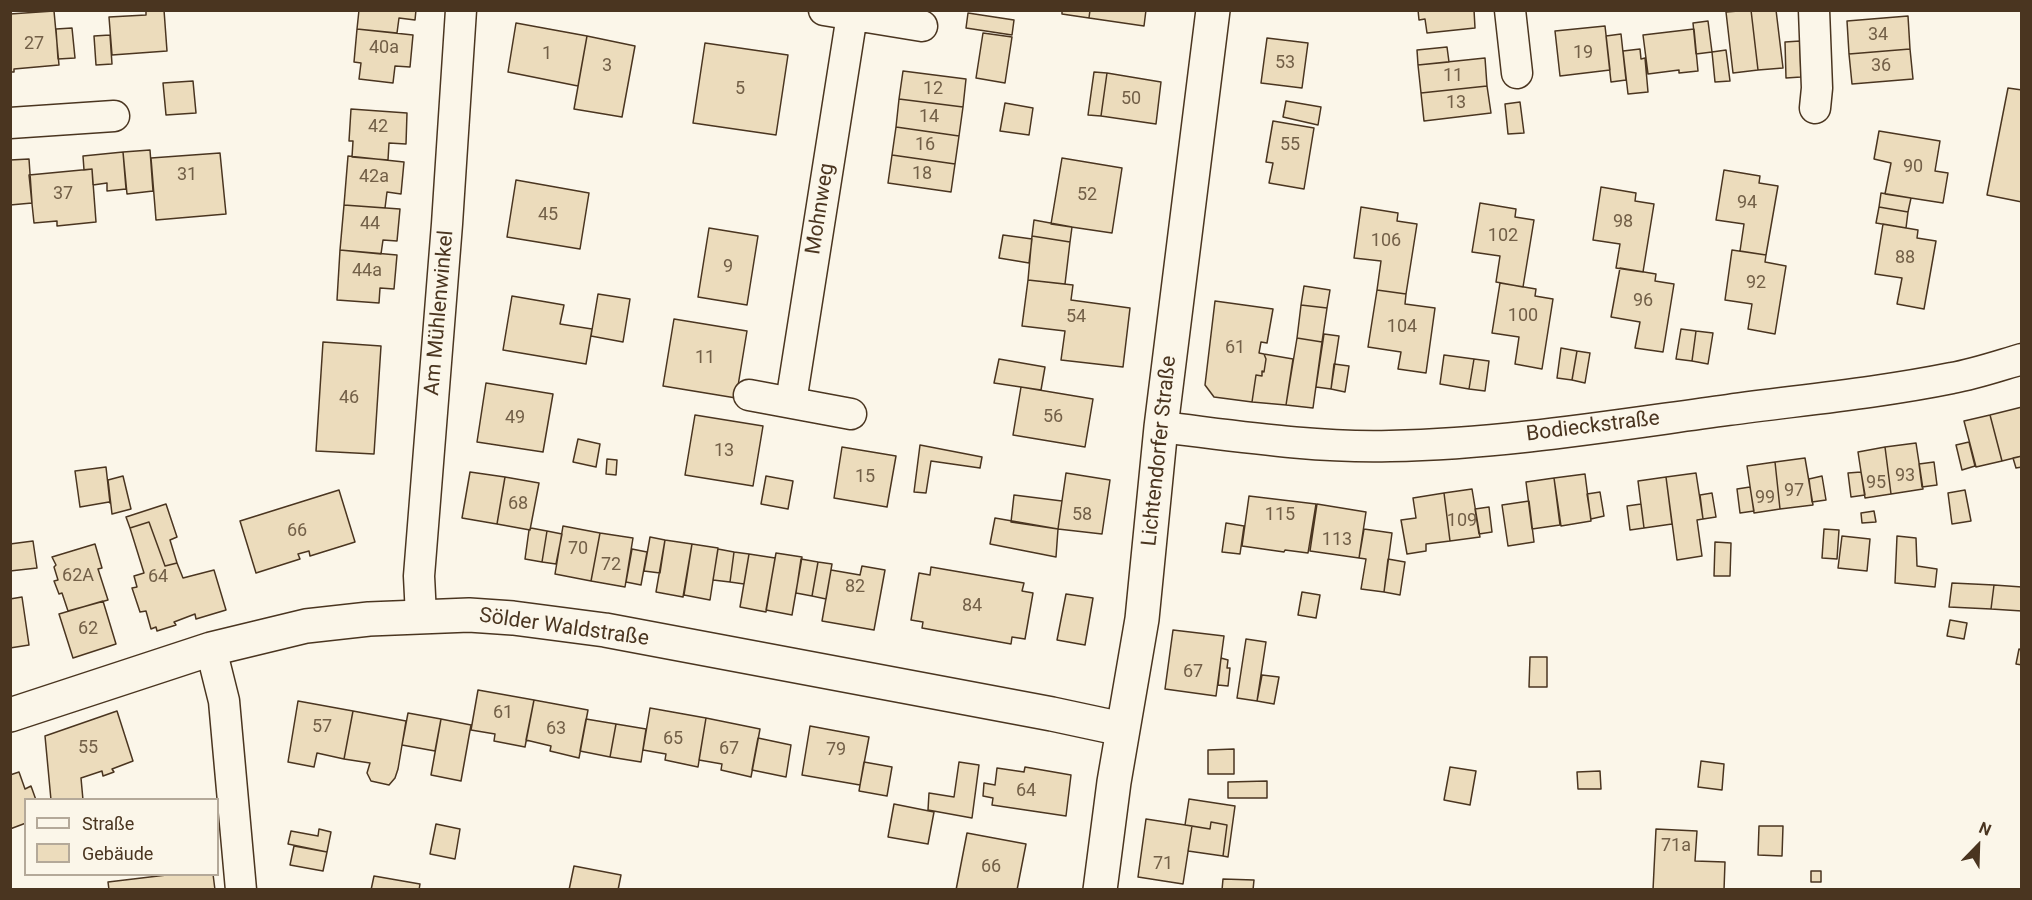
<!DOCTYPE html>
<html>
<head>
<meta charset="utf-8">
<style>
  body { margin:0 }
  #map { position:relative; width:2032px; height:900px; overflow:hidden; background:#fbf6e9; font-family:Roboto,sans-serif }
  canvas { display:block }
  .frame { position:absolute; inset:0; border:12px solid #4a3520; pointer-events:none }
  .legend { position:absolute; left:24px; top:798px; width:195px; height:78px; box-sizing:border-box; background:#fbf6e9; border:2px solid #b4a999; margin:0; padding:8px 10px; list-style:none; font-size:18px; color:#4a3520 }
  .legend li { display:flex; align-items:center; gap:12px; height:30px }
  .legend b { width:30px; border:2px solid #b4a999 }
  .north { position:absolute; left:1948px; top:816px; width:60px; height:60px; -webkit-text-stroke:4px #fbf6e9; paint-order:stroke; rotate:23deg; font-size:16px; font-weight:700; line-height:24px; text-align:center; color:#4a3520 }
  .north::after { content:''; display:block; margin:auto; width:21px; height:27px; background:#4a3520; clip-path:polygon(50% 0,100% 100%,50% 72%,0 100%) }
</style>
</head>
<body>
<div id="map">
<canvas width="2032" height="900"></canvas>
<div class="frame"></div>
<ul class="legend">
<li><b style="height:8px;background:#fbf6e9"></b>Straße</li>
<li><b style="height:16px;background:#ecdcbc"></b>Gebäude</li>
</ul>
<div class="north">N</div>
</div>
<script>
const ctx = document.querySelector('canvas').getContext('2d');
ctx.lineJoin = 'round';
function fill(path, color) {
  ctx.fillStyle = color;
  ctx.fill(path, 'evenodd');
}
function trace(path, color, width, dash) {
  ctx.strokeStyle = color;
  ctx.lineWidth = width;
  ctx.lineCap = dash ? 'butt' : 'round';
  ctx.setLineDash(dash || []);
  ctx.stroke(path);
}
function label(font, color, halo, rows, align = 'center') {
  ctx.font = font + ' Roboto,sans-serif';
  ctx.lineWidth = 4.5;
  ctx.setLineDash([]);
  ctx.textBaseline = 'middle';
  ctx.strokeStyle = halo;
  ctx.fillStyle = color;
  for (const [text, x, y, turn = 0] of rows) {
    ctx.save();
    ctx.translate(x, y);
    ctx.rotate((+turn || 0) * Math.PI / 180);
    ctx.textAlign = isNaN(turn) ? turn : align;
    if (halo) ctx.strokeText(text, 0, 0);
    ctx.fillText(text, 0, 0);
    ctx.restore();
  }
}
const building = new Path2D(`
  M146 10H164L167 51 112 55 109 17 146 15Z
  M359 10H416L415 20 399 18 397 33 357 29Z
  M1062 10H1090L1089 18 1062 14Z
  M1090 10H1146L1144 26 1089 18Z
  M1418 10H1474L1475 28 1427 33 1425 19 1419 20Z
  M1751 10 1758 70 1733 73 1726 12Z
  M1751 10H1776L1783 68 1758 70Z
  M54 11 59 65 14 69V72H10V14Z
  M968 13 1014 20 1012 35 966 28Z
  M1908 16 1910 49 1849 54 1847 21Z
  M1708 21 1712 52 1696 54 1693 23Z
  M516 23 587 36 578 86 508 72Z
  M1605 26 1610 70 1560 76 1555 31Z
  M72 28 75 58 58 59 56 29Z
  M357 29 413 35 410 67 395 66 393 83 359 79 361 63 354 62Z
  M1694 29 1698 71 1679 73V70L1648 74 1643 35Z
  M983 33 1012 37 1005 83 976 78Z
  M1621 34 1626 80 1611 82 1606 36Z
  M110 35 112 64 96 65 94 36Z
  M587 36 635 46 622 117 574 109Z
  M1267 38 1308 43 1302 88 1261 83Z
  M1800 41 1801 77 1786 78 1785 42Z
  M705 43 788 55 776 135 693 123Z
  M1447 47 1449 62 1418 65 1417 50Z
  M1640 49 1641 59 1645 58 1648 92 1628 94 1623 51Z
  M1910 49 1913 79 1852 84 1849 54Z
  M1726 50 1730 81 1715 82 1712 52Z
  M1485 58 1487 86 1421 93 1418 65Z
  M903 71 966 79 963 107 899 99Z
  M1094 72 1107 73 1101 116 1088 115Z
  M1107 73 1161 82 1156 124 1101 116Z
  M193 81 196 113 166 115 163 83Z
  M1487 86 1491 113 1424 121 1421 93Z
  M2008 88 2022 90V202L1987 195Z
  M899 99 963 107 959 136 896 127Z
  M1286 101 1321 107 1318 125 1283 117Z
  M1520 102 1524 133 1508 134 1505 104Z
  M1005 103 1033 108 1029 135 1000 131Z
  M351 109 407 113 406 144 389 143 388 160 352 157 353 141H349Z
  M1273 121 1314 128 1304 189 1269 183 1273 163 1266 162Z
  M896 127 959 136 955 164 892 155Z
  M1879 131 1940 141 1935 171 1948 173 1943 203 1885 194 1891 163 1874 159Z
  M150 150 153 191 127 194 123 152Z
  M123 152 126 189 107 191V183L93 185 92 169 84 170 83 156Z
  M220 153 226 214 156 220 151 158Z
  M892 155 955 164 951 192 888 183Z
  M348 156 404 162 401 194 387 192 385 208 344 205Z
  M1062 158 1122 168 1112 233 1051 224Z
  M29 159 32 203 10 205V160Z
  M92 169 96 222 57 226V221L34 223 29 175Z
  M1724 170 1760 176 1759 183 1778 186 1766 255 1740 251 1744 224 1716 220Z
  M516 180 589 193 580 249 507 237Z
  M1601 187 1636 193 1635 201 1654 204 1643 272 1616 268 1620 244 1593 240Z
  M1881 193 1911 198 1908 212 1879 207Z
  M1480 203 1516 209 1515 217 1534 220 1523 287 1496 282 1500 256 1472 252Z
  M344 205 400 209 397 241 383 240 381 254 340 250Z
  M1361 207 1398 213 1397 221 1417 224 1406 294 1377 290 1381 261 1354 258Z
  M1879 207 1908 212 1906 228 1876 223Z
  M1034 220 1072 227 1070 242 1032 236Z
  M1883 224 1918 230 1917 238 1936 241 1924 309 1897 304 1902 278 1875 274Z
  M709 228 758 236 747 305 698 297Z
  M1003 235 1032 239 1029 263 999 258Z
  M1032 236 1070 242 1065 284 1028 280Z
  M340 250 397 255 394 289 380 288 379 303 337 300Z
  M1732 250 1766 255 1765 262 1786 266 1775 334 1748 329 1752 304 1725 300Z
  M1620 268 1656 274 1655 281 1674 284 1663 352 1635 348 1640 322 1611 317Z
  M1028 280 1073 285 1071 300 1130 308 1123 367 1061 360 1065 331 1022 326Z
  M1500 283 1536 289 1535 296 1553 299 1542 369 1515 364 1519 337 1492 333Z
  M1304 286 1330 290 1327 308 1301 305Z
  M1377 290 1406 294 1405 304 1435 308 1426 373 1398 369 1401 352 1368 347Z
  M598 294 630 299 623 342 591 336Z
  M512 296 564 305 560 324 592 329 586 364 503 350Z
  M1215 301 1273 309 1267 343 1261 342 1259 353 1264 354 1266 359 1264 372 1262 371V376L1256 375 1252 402 1214 397 1205 385Z
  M1301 305 1327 308 1322 342 1297 338Z
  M674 319 747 331 736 398 663 386Z
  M1681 329 1696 331 1692 361 1676 359Z
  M1696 331 1713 333 1708 364 1692 361Z
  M1324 334 1339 336 1331 389 1316 387Z
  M1297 338 1322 342 1313 408 1286 405Z
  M323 342 381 346 374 454 316 451Z
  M1561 348 1577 351 1572 380 1557 378Z
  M1577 351 1590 353 1585 383 1572 380Z
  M1264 354 1293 359 1286 405 1252 402 1256 375 1262 376V371L1264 372 1266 359Z
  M1444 355 1474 359 1469 389 1440 384Z
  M999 359 1045 367 1041 390 994 383Z
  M1474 359 1489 361 1485 391 1469 389Z
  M1334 364 1349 366 1345 392 1331 389Z
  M486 383 553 394 543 452 477 442Z
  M1021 387 1093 399 1085 447 1013 435Z
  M2022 407V456L2002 461 1990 415Z
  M695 415 763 426 753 486 685 475Z
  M1990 415 2002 461 1976 467 1964 421Z
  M578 439 600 444 596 467 573 462Z
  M1969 442 1975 466 1962 470 1956 445Z
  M1916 443 1923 489 1891 494 1885 447Z
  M920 445 982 457 980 468 931 461 926 493 914 492Z
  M842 447 896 456 887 507 834 498Z
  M1885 447 1891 494 1865 498 1858 452Z
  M2022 456V467L2016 468 2013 458Z
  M1805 458 1813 505 1780 509 1775 462Z
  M607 459 617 460 616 475 606 474Z
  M1775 462 1780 509 1754 513 1747 466Z
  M1934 462 1937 485 1922 487 1919 464Z
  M106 467 110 503 109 502 80 507 75 471Z
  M470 472 505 477 497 524 462 518Z
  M1861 472 1865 495 1851 497 1848 473Z
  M1066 473 1110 480 1102 534 1058 529Z
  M1696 473 1703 519 1697 520 1702 556 1677 560 1666 477Z
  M1585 474 1591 521 1561 526 1554 478Z
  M123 476 131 509 112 514 108 480Z
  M766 476 793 481 788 509 761 504Z
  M1822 476 1826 500 1812 502 1809 479Z
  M505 477 539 483 530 530 497 524Z
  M1666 477 1672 524 1644 528 1638 481Z
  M1554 478 1560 525 1532 529 1526 482Z
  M1750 487 1754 511 1740 513 1737 489Z
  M1472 489 1480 537 1450 541 1444 493Z
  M339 490 355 542 310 556 309 551 298 554 300 559 256 573 240 521Z
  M1965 490 1971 521 1952 524 1948 493Z
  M1600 492 1604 516 1591 519 1587 494Z
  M1444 493 1450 541 1426 544V551L1407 554 1401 520 1416 518 1413 498Z
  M1712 493 1716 517 1703 519 1700 495Z
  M1014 495 1062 501 1058 529 1011 522Z
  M1249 496 1316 504 1308 553 1285 550 1284 552 1242 546Z
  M1529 501 1534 542 1508 546 1502 505Z
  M166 504 177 537 170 540 177 563 165 566 149 522 130 528 126 517Z
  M1317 504 1366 512 1359 558 1310 551Z
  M1641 504 1644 528 1630 530 1627 506Z
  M1489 507 1492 532 1479 534 1475 509Z
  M1874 511 1876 522 1862 523 1861 513Z
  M995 518 1058 529 1056 557 990 544Z
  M149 522 165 566 177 563 183 578 214 570 226 610 196 619 195 614 174 622 176 625 157 631 156 627 151 629 146 611 140 612 132 588 137 587 134 576 144 573 130 528Z
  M1226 523 1244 526 1240 554 1222 552Z
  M563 526 600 533 591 581 555 574Z
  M531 528 547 531 542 562 525 559 529 530Z
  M1364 529 1392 533 1384 592 1361 589 1366 559 1359 558Z
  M1824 529 1839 530 1837 559 1822 558Z
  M547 531 562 534 556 564 542 562Z
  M600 533 633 538 625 587 591 581Z
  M1842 536 1870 539 1867 571 1838 568Z
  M1897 536 1916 538 1917 566 1937 569 1935 587 1895 583Z
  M650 537 665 540 660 573 644 571Z
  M665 540 692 544 683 597 656 592Z
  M33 541 37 568 10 571V544Z
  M1715 542 1731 543 1730 576H1714Z
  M95 544 102 568 98 569 108 600 68 611 62 593 59 594 54 581 58 580 54 567 56 565 52 557Z
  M692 544 718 548 710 600 684 595Z
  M632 549 647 552 641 585 626 582Z
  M718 549 734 552 730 582 713 580Z
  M734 552 749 554 744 584 730 582Z
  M776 553 802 557 792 615 766 610Z
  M749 554 775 558 766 612 740 607Z
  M801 559 818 562 812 596 796 593Z
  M1388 559 1405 562 1400 595 1384 592Z
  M818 562 832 564 826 599 812 596Z
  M862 566 885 570 874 630 822 621 831 570 860 575Z
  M931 567 1024 583 1022 591 1033 593 1025 639 1012 637 1011 644 922 628 923 622 911 620 919 573 930 575Z
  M1952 583 1994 585 1991 609 1949 607Z
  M1994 585 2022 587V611L1991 609Z
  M1302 592 1320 595 1316 618 1298 615Z
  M1066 594 1093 598 1085 645 1057 640Z
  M22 597 29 645 10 648V599Z
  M103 601 116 644 73 658 59 614Z
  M1950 620 1967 623 1964 639 1947 636Z
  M1173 630 1224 636 1216 696 1165 689Z
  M1246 639 1266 642 1257 701 1237 698Z
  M2019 649 2022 650V665L2016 664Z
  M1530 657H1547V687H1529Z
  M1221 658 1228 660 1227 668H1230L1228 686 1218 685Z
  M1262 675 1279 677 1274 704 1257 701Z
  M478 690 534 700 525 747 494 741 495 734 471 730Z
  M534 700 588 710 579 758 550 751 551 746 526 740Z
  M298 701 353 711 344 759 317 753 314 767 288 762Z
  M650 708 706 718 698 767 665 760 666 754 643 750Z
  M117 711 133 761 112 769 114 772 103 776 102 771 81 778 83 800H51L45 736Z
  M353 711 406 721 398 769 395 778 389 785 371 781 367 773 370 763 344 759Z
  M408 713 441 719 435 751 402 745Z
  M706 718 760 729 751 777 721 770 722 764 699 760Z
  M441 719 471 725 461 781 431 775Z
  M586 719 616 724 610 757 580 751Z
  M616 724 646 729 641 762 610 757Z
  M810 726 869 737 860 785 802 775Z
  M758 738 791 745 786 777 752 770Z
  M1234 749V774H1208V750Z
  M1701 761 1724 764 1722 790 1698 787Z
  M864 762 892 767 887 796 859 791Z
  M959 762 979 765 972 818 928 810 929 793 954 797Z
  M1025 767 1071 775 1066 816 992 805 993 798 983 796 984 783 995 785 997 768 1024 772Z
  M1450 767 1476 771 1470 805 1444 800Z
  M1600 771 1601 789H1578L1577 772Z
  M19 772 25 789 31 786 36 800H26V823L10 829V775Z
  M1267 781V798H1228V782Z
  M1189 799 1235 806 1228 857 1223 856 1227 825 1211 822 1210 829 1185 825Z
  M894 804 934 812 928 844 888 837Z
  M1146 819 1192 826 1183 884 1138 877Z
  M1211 822 1227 825 1223 856 1188 851 1192 826 1210 829Z
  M436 824 460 829 455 859 430 854Z
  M1759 826H1783L1782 856 1758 855Z
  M319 829 331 832 327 852 288 844 291 831 318 836Z
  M1656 829 1697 831 1695 861 1725 862 1724 890H1653Z
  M967 833 1026 844 1017 890H956Z
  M294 846 327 852 323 871 290 865Z
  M574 866 621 875 618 890H569Z
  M1811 871H1821V882H1811Z
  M175 874H213L215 890H109L108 882Z
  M374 876 420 884 419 890H371Z
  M1223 879 1254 880 1253 890H1222Z`);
fill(building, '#ecdcbc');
trace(building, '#4a3520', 1.5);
const street = new Path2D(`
  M824 10 922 26
  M1510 10 1517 73
  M1814 10 1817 88 1815 108
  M10 123 114 116
  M749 395 851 414
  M791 402 852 15
  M1161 427C1237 436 1313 448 1390 446 1503 444 1616 425 1728 410 1802 400 1878 393 1952 378 1975 374 1998 366 2022 359
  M421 616 419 576 447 224 461 10
  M211 649 224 701 241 890`);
const secondary = new Path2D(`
  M10 715 211 649 306 626 369 619 469 615 513 618 605 630 1052 714 1122 729
  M1100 890 1114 782 1142 619 1161 427 1213 10`);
trace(street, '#4a3520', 33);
trace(secondary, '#4a3520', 36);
trace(street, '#fbf6e9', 30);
trace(secondary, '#fbf6e9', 33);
label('18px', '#725f47', null, [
  ["34",1878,35],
  ["27",34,44],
  ["40a",384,48],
  ["19",1583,53],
  ["1",547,54],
  ["53",1285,63],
  ["3",607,66],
  ["36",1881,66],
  ["11",1453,76],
  ["5",740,89],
  ["12",933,89],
  ["50",1131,99],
  ["13",1456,103],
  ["14",929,117],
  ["42",378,127],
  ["16",925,145],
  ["55",1290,145],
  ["90",1913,167],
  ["18",922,174],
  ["31",187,175],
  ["42a",374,177],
  ["37",63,194],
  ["52",1087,195],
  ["94",1747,203],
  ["45",548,215],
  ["98",1623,222],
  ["44",370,224],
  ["102",1503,236],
  ["106",1386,241],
  ["88",1905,258],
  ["9",728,267],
  ["44a",367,271],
  ["92",1756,283],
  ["96",1643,301],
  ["100",1523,316],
  ["54",1076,317],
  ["104",1402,327],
  ["61",1235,348],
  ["11",705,358],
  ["46",349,398],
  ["56",1053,417],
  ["49",515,418],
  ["13",724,451],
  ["93",1905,476],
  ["15",865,477],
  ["95",1876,483],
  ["97",1794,491],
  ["99",1765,498],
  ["68",518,504],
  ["58",1082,515],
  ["115",1280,515],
  ["109",1462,521],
  ["66",297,531],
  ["113",1337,540],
  ["70",578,549],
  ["72",611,565],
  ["62A",78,576],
  ["64",158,577],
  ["82",855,587],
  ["84",972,606],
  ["62",88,629],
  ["67",1193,672],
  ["61",503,713],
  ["57",322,727],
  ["63",556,729],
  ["65",673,739],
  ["55",88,748],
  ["67",729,749],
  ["79",836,750],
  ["64",1026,791],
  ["71a",1676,846],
  ["71",1163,864],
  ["66",991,867]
]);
label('21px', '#4a3520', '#fbf6e9', [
  ["Mohnweg",821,209,-81],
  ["Am Mühlenwinkel",440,313,-85],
  ["Bodieckstraße",1593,427,-7],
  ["Lichtendorfer Straße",1160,451,-84],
  ["Sölder Waldstraße",564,628,8]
]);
</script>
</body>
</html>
